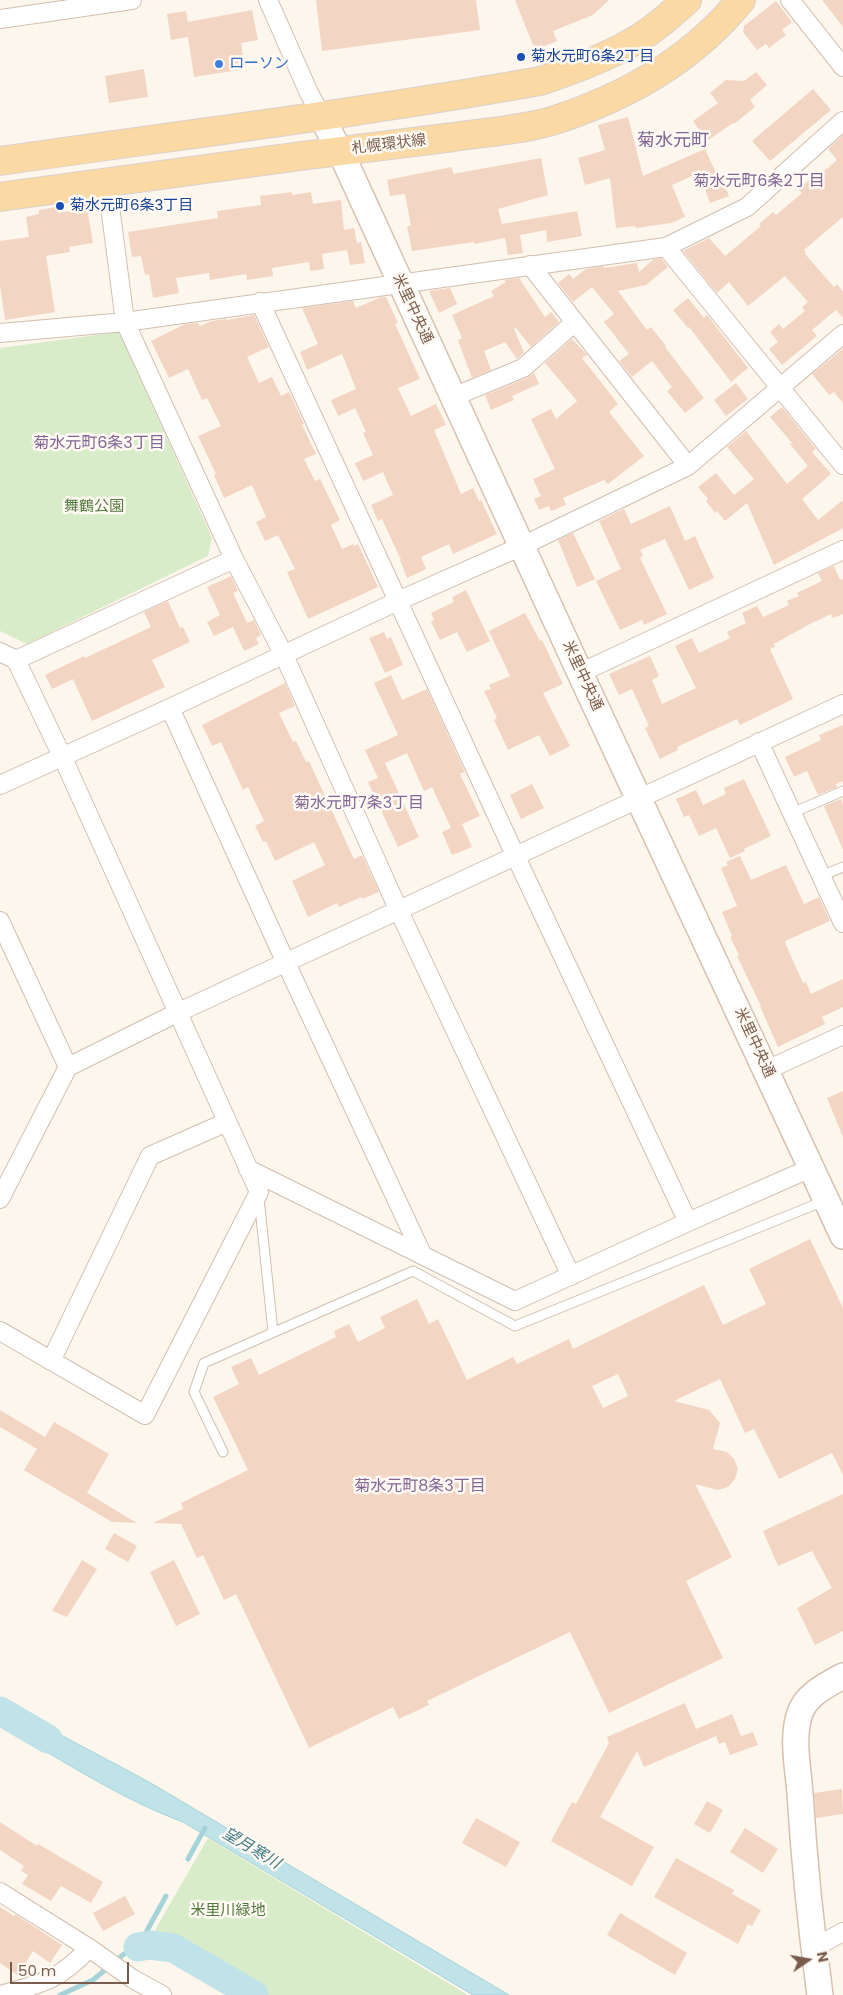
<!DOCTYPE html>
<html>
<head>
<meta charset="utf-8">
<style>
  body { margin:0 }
  #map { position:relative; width:843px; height:1995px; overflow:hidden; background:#fdf6ec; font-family:Poppins,sans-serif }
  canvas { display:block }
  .north { position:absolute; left:783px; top:1935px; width:50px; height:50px; -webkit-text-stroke:4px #fffaf3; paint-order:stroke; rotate:78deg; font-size:14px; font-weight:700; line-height:20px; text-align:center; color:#7a5c4d }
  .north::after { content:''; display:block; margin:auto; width:18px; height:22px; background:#7a5c4d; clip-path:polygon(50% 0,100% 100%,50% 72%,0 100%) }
  .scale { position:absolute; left:10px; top:1962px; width:119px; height:22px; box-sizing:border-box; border:2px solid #7a5c4d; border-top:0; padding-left:6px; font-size:15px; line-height:18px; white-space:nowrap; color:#7a5c4d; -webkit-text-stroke:4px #fffaf3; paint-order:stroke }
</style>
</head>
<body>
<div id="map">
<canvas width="843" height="1995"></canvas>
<div class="north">N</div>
<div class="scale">50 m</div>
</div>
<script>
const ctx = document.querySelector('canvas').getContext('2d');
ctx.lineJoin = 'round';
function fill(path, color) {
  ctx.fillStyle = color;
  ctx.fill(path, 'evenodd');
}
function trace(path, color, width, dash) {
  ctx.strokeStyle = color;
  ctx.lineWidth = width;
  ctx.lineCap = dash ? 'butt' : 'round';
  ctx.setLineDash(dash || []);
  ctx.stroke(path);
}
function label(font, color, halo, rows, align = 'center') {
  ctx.font = font + ' Poppins,"Noto Sans JP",sans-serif';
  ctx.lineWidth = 5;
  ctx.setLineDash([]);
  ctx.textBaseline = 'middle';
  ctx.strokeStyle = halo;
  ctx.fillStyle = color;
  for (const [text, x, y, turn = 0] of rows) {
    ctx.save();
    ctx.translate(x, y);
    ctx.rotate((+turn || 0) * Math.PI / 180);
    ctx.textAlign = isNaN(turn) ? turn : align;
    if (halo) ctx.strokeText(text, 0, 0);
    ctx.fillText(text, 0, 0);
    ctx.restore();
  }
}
fill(new Path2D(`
  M119 332 212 538 208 556 27 644 0 631V348Z
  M208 1838 468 1995H267L155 1930Z`), '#d8ecc9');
const water = new Path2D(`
  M18 1712 149 1782 509 1995H473L183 1822C123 1800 63 1761 8 1729Z`);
fill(water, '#bfe3e8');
trace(water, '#a5d3da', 1);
trace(new Path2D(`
  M188 1859 205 1828
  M60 1995 93 1980 124 1954 138 1947 166 1896`), '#a5d3da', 5);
trace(new Path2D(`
  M0 1711 48 1739
  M138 1947 150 1945 173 1948 254 1995`), '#bfe3e8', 29);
fill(new Path2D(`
  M316 0H476L480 30 322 51Z
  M515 0H609L593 15 553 31 557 41 535 50Z
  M822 0H843V27Z
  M776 1 792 22 782 30 786 35 769 48 766 44 757 50 743 32 744 26Z
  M252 10 258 40 241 43 245 69 194 77 188 37 171 40 167 14 186 11 188 22Z
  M144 69 148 97 109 103 105 76Z
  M756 72 767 85 750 100 755 107 734 124 733 123 707 141 693 121 718 103 710 93 726 80 744 81Z
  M813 89 831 110 770 161 752 141Z
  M628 117 643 176 705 149 716 173 719 171 729 196 710 203 699 173 672 185 685 217 671 223 636 228 635 226 616 228 610 178 585 185 578 158 605 150 598 125Z
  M843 135V217L804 250 806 253 805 254 834 287 837 284 843 292V318L836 310 812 330 817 336 782 365 769 349 778 342 770 332 779 324 783 329 805 311 802 307 808 302 785 276 748 306 729 282 717 293 683 251 709 238 725 256 761 226 759 224 773 212 776 215 802 193 798 189 815 175 817 177 837 160 828 149Z
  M541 158 548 195 498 209 502 224 577 211 582 236 547 242 546 230 520 235 523 253 508 255 505 238 474 244V242L412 251 407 226H411L405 194 390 196 387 180 452 167 453 174Z
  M292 192V195L311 192 313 204 341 200 344 230 354 228 357 243 361 242 365 263 350 265 347 250 322 254 324 269 310 271 309 262 272 268 273 276 247 280 246 274 210 280 209 273 176 278 179 293 153 298 149 274 145 275 141 256 132 257 128 232 218 218 217 211 261 205 260 196Z
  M56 207 58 213 87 208 93 243 69 247 70 252 46 256 55 312 5 320 0 286V241L29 237 26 217 39 214V210Z
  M661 258 668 267 646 285 618 291 647 330 651 327 666 346 665 347 704 398 685 413 667 391 672 387 652 361 632 377 619 361 629 354 604 322 614 314 592 287 573 302 558 283 569 274 573 279 586 269 603 266 604 268 637 263 639 272 654 259Z
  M519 278 545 317 551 312 559 322 531 347 516 328 514 329 524 352 517 359 505 342 484 351 491 370 472 378 458 340 462 338 452 315 494 296 491 291 506 282 504 280Z
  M450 288 457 304 439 313 429 291Z
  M381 297H386L398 323 395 324 420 379 398 388 411 416 436 404 446 425 434 430 461 494 473 488 479 501 481 500 497 534 453 554 449 544 421 557 426 569 407 578 400 560H401L382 519 378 521 371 505 393 495 383 472 363 481 355 463 373 455 363 433 366 432 355 408 338 416 331 400 356 389 342 354 307 370 300 352 318 344 302 308 353 301 356 308Z
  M688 298 704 318 707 315 748 368 731 382 689 327 688 328 673 310Z
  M254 315 269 347 247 357 259 383 272 377 281 396 289 392 304 424 302 425 316 454 304 459 315 481 320 479 340 520 331 525 342 549 353 544 354 546 358 544 378 587 308 619 287 572 295 569 278 535 265 541 256 522 266 517 252 485 224 498 214 475 216 474 198 436 221 426 207 398 202 400 188 369 169 378 151 341 185 324 198 323 200 326 212 321 226 319 227 320Z
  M572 339 587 355 582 358 618 404 609 412 644 456 608 484 604 480 563 498 566 505 551 511 549 506 539 510 534 499 541 496 533 479 555 469 531 419 551 409 556 419 577 401 545 363Z
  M843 349V403L834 392 829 395 812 374Z
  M534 373 539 384 512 396 514 400 491 410 485 395 527 378Z
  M736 383 748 399 726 416 714 400Z
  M782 407 816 449 812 452 831 474 802 499 818 520 843 500V528L774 565 747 503 725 521 717 511 715 513 706 501 708 499 698 487 716 473 734 495 754 479 727 447 746 431 787 484 808 466 790 444 792 443 770 417Z
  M670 506 685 541 695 536 714 578 689 590 665 539 640 550 643 556 640 558 667 614 644 625 642 620 620 630 596 581 621 569 599 521 624 509 631 524Z
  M573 533 595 579 577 587 558 540Z
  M834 566 840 580 843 579V614L833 618 831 614 808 625 774 644 775 647 770 649 793 699 740 725 737 719 677 747 678 750 660 759 645 728 649 726 632 689 619 695 609 674 650 656 659 676 652 680 662 704 696 688 675 646 692 638 699 653 730 638 727 632 746 623 742 613 757 606 763 617 789 605 787 601 799 596 797 593 822 581 818 573Z
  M231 576 238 591 233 593 247 623 254 620 261 635 256 638 259 644 244 651 233 627 214 636 207 622 220 615 207 587Z
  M466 590 490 641 467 652 457 632 440 640 431 622 434 620 431 613 454 602 452 597Z
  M168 601 180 628 183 627 190 642 152 660 165 687 92 721 73 679 52 689 45 675 84 656 85 658 151 627 144 612Z
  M525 613 540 641 542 640 563 684 543 693 570 746 550 756 539 735 508 750 494 720 497 718 484 691 491 689 489 685 510 676 489 631Z
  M384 632 387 639 391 637 403 665 385 673 369 638Z
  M391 675 402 700 427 689 465 772 460 774 480 816 462 824 472 847 452 855 442 832 451 828 432 787 424 791 407 753 385 763 419 837 398 847 368 782 378 778 365 750 398 735 374 683Z
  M285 683 295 706 279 713 293 742 296 741 306 762 309 761 354 859 362 855 379 892 362 899 361 897 339 907 337 903 308 917 292 881 325 865 314 842 275 861 266 841 263 842 255 826 264 821 248 787 243 790 221 742 212 746 202 725Z
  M843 725V781L836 784 837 787 818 795 807 771 794 777 785 757 821 740 819 735Z
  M744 779 771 836 744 849 745 851 730 858 716 828 699 836 689 815 684 817 676 799 696 790 703 805 726 794 724 788Z
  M532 784 544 808 521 819 510 795Z
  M841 799 843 804V850L824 806Z
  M740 856 751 880 786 865 804 904 819 897 830 921 785 941 786 945 803 983 806 982 811 994 843 979V1007L822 1017 825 1024 778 1047 760 1006H761L737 956 739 955 730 937 732 936 722 912 737 906 721 868 728 865 726 862Z
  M843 1091V1137L827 1098Z
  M810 1239 843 1308V1475L832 1453 779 1479 754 1429 745 1433 720 1379 674 1401 709 1410 720 1423 713 1449 727 1452 734 1459 738 1469 735 1479 728 1487 718 1490 695 1484 732 1557 686 1581 723 1658 609 1713 570 1632 427 1701 429 1705 399 1719 393 1707 309 1748 236 1594 224 1600 203 1555 197 1558 181 1524 153 1523 183 1509 181 1503 248 1470 213 1397 239 1384 231 1367 251 1358 259 1375 336 1337 334 1331 349 1324 358 1342 385 1328 380 1317 417 1299 429 1324 438 1319 467 1380 513 1357 517 1364 569 1339 573 1349 704 1285 723 1325 766 1304 749 1269ZM618 1374 628 1396 603 1408 592 1386Z
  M0 1410 45 1437 54 1422 109 1454 87 1493 137 1523 112 1522 24 1470 37 1449 0 1427Z
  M843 1494V1631L815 1645 797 1608 832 1588 812 1551 778 1566 763 1531Z
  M114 1533 137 1546 128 1562 105 1549Z
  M82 1560 97 1569 67 1617 52 1611Z
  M174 1560 200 1614 176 1626 150 1572Z
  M685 1703 696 1729 732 1714 741 1736 753 1732 758 1745 730 1755 725 1742 719 1744 716 1736 644 1767 637 1751 600 1817 654 1847 632 1886 551 1841 572 1802 576 1804 609 1743 607 1737Z
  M842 1789 843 1814 816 1818 814 1793Z
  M707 1801 723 1810 710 1833 694 1824Z
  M476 1818 520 1842 506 1867 462 1843Z
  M0 1822 37 1846 38 1844 103 1882 91 1903 61 1886 51 1901 22 1884 28 1875 21 1871 24 1866 0 1850Z
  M745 1828 778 1849 763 1873 730 1852Z
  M676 1858 734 1890 732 1894 761 1910 752 1926 748 1924 738 1944 654 1897Z
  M125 1896 135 1914 103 1931 93 1913Z
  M0 1907 14 1916 15 1914 62 1945 50 1963 33 1951 18 1975 0 1963Z
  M620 1913 687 1953 675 1975 607 1935Z`), '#f3d5c3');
const lane = new Path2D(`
  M792 813 843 791
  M821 876 843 867
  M259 1198 273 1332
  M223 1452 194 1392 204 1363 413 1271 515 1326 824 1201`);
const street = new Path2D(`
  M268 0 309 93 322 117
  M790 0 843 67
  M0 19 132 0
  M107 183 125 322 234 559 284 655 399 911 571 1276
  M666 247 843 465
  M530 265 688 466
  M260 302 516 857 688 1222
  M0 333 125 322 666 247 747 207 843 121
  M453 397 523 368 574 323
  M0 652 16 660 62 756 259 1192 145 1415 0 1331
  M16 660 234 559
  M580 673 843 550
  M170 708 286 963 422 1254
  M759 742 843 923
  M0 785 170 708 398 601 522 546 688 466 843 334
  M0 921 68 1067
  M767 1070 843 1035
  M248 1169 515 1301 688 1222 811 1168
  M0 1199 68 1067 179 1012 843 704
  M51 1361 150 1156 227 1122
  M0 1892 89 1948 133 1979 162 1995
  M813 1948 843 1932
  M0 1995C41 1984 60 1980 89 1948`);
const secondary = new Path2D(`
  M322 117 347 166 580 673 843 1236
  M820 1995C811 1928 804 1860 800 1793 798 1768 792 1740 799 1716 804 1696 826 1685 843 1676`);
const primary = new Path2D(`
  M0 161C180 135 361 113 540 81 570 71 601 60 629 44 650 33 669 16 687 0
  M0 197C100 184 200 169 301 156 352 150 403 143 454 137 487 132 523 130 555 120 626 97 693 59 741 0`);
trace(lane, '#d1beb0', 11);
trace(street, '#d1beb0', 20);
trace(secondary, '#d6c0b0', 28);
trace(primary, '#dad1cd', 30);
trace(lane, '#fff', 9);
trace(street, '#fff', 18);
trace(secondary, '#fff', 25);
trace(primary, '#fbd9a5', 28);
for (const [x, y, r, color] of [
  [521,57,5,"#1a4fb4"],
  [219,64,5,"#3f7fe0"],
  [60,206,5,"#1a4fb4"]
]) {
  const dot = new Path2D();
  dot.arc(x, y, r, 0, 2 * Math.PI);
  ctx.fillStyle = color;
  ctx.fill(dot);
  trace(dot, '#fffaf3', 2);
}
label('15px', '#164399', '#fffaf3', [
  ["菊水元町6条2丁目",531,57],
  ["菊水元町6条3丁目",70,206]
], 'left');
label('15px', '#366cbe', '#fffaf3', [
  ["ローソン",229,64]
], 'left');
label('15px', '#7a5c4d', '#fffaf3', [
  ["札幌環状線",389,145,-7],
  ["米里中央通",412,309,65],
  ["米里中央通",582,676,65],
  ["米里中央通",754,1043,65]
]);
label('15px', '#537a41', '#fffaf3', [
  ["舞鶴公園",94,507],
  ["米里川緑地",228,1911]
]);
label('16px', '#846695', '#fffaf3', [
  ["菊水元町6条2丁目",759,182],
  ["菊水元町6条3丁目",99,444],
  ["菊水元町7条3丁目",359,804],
  ["菊水元町8条3丁目",420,1487]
]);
label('italic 16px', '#437c86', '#fffaf3', [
  ["望月寒川",251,1849,31]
]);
label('18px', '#846695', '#fffaf3', [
  ["菊水元町",673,141]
]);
</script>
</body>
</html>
